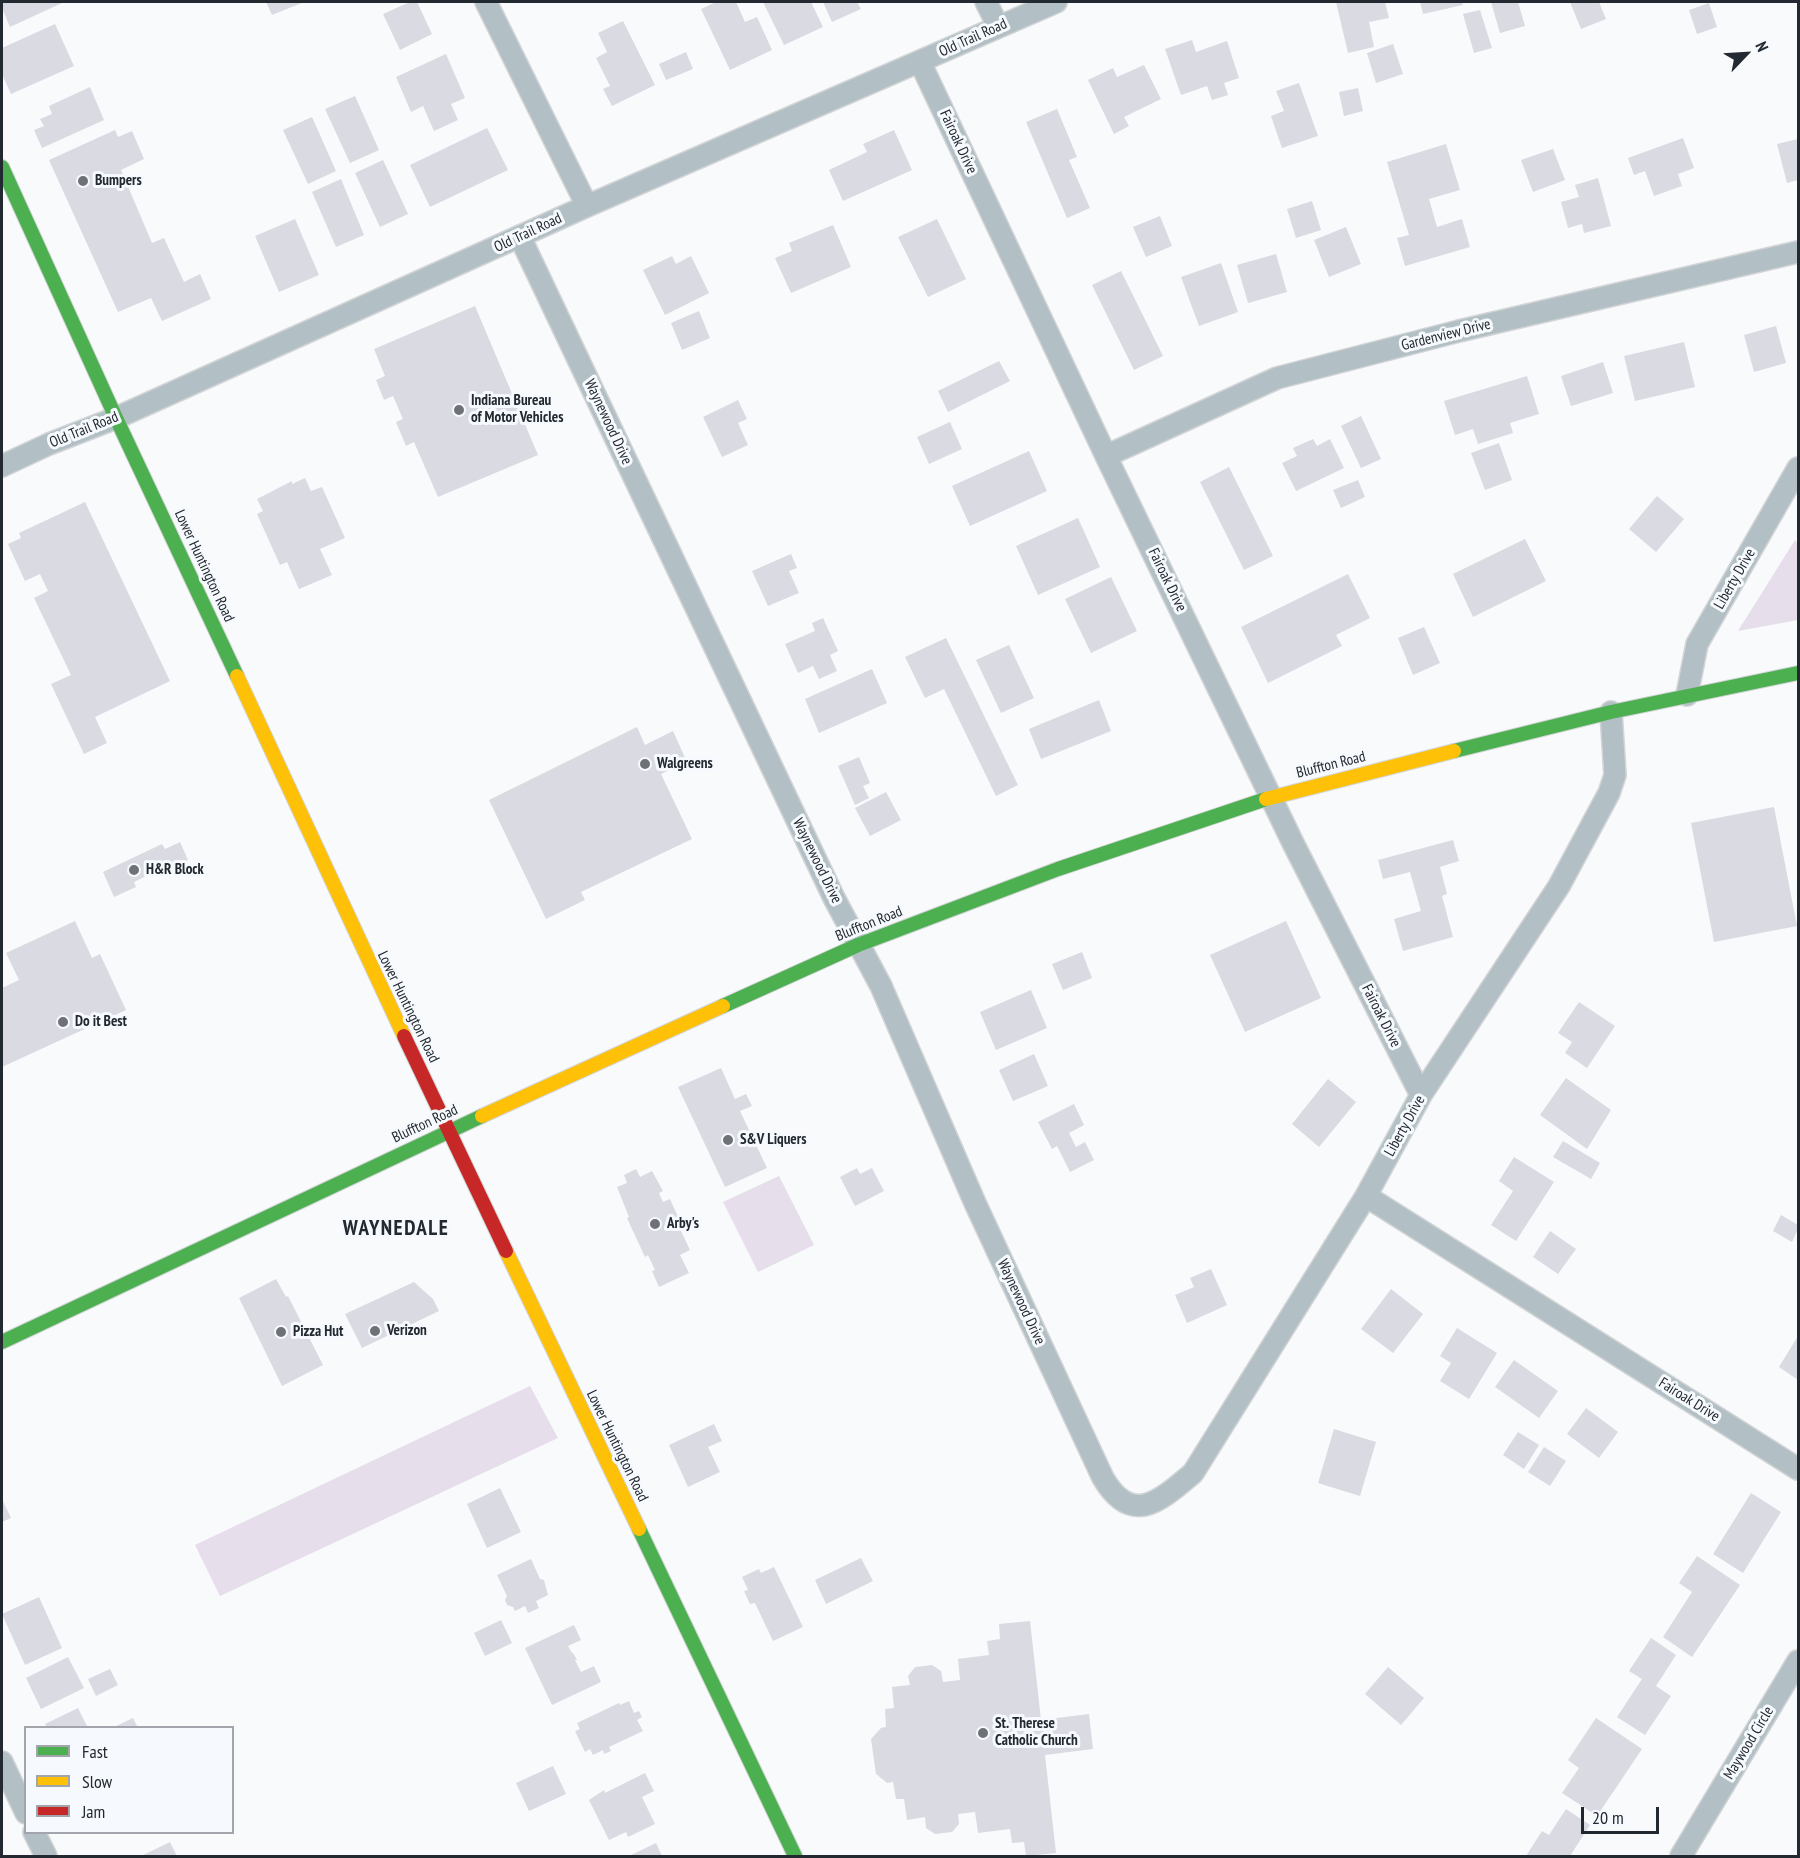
<!DOCTYPE html>
<html>
<head>
<meta charset="utf-8">
<style>
  body { margin:0 }
  #map { position:relative; width:1800px; height:1858px; overflow:hidden; background:#f8fafc; font-family:"PT Sans Narrow",sans-serif }
  canvas { display:block }
  .frame { position:absolute; inset:0; border:3px solid #232930; pointer-events:none }
  .legend { position:absolute; left:24px; top:1726px; width:210px; height:108px; box-sizing:border-box; background:#f6fafe; border:2px solid #a2a6ac; margin:0; padding:8px 10px; list-style:none; font-size:18px; color:#232930 }
  .legend li { display:flex; align-items:center; gap:12px; height:30px }
  .legend b { width:30px; border:2px solid #a2a6ac }
  .north { position:absolute; left:1716px; top:24px; width:60px; height:60px; -webkit-text-stroke:4px #f6fafe; paint-order:stroke; rotate:65deg; font-size:16px; font-weight:700; line-height:24px; text-align:center; color:#232930 }
  .north::after { content:''; display:block; margin:auto; width:21px; height:27px; background:#232930; clip-path:polygon(50% 0,100% 100%,50% 72%,0 100%) }
  .scale { position:absolute; left:1581px; top:1807px; width:78px; height:27px; box-sizing:border-box; border:3px solid #232930; border-top:0; padding-left:8px; font-size:18px; line-height:21px; white-space:nowrap; color:#232930; -webkit-text-stroke:4px #f6fafe; paint-order:stroke }
</style>
</head>
<body>
<div id="map">
<canvas width="1800" height="1858"></canvas>
<div class="frame"></div>
<ul class="legend">
<li><b style="height:8px;background:#4caf50"></b>Fast</li>
<li><b style="height:8px;background:#ffc107"></b>Slow</li>
<li><b style="height:8px;background:#c62828"></b>Jam</li>
</ul>
<div class="north">N</div>
<div class="scale">20 m</div>
</div>
<script>
const ctx = document.querySelector('canvas').getContext('2d');
ctx.lineJoin = 'round';
function fill(path, color) {
  ctx.fillStyle = color;
  ctx.fill(path, 'evenodd');
}
function trace(path, color, width, dash) {
  ctx.strokeStyle = color;
  ctx.lineWidth = width;
  ctx.lineCap = dash ? 'butt' : 'round';
  ctx.setLineDash(dash || []);
  ctx.stroke(path);
}
function label(font, color, halo, rows, align = 'center') {
  ctx.font = font + ' "PT Sans Narrow",sans-serif';
  ctx.lineWidth = 6;
  ctx.setLineDash([]);
  ctx.textBaseline = 'middle';
  ctx.strokeStyle = halo;
  ctx.fillStyle = color;
  for (const [text, x, y, turn = 0] of rows) {
    ctx.save();
    ctx.translate(x, y);
    ctx.rotate((+turn || 0) * Math.PI / 180);
    ctx.textAlign = isNaN(turn) ? turn : align;
    if (halo) ctx.strokeText(text, 0, 0);
    ctx.fillText(text, 0, 0);
    ctx.restore();
  }
}
fill(new Path2D(`
  M1795 540 1798 543V620L1738 631Z
  M779 1176 814 1245 758 1272 723 1202Z
  M530 1386 558 1438 220 1596 195 1545Z`), '#e6deea');
fill(new Path2D(`
  M2 2H62V3L10 27 2 8Z
  M266 2H304L272 15Z
  M410 2H417L432 34 400 50 383 14Z
  M716 2H736L745 22 757 17 772 50 730 70 701 9Z
  M763 2H811L823 27 784 45Z
  M823 2H857L861 9 832 22Z
  M1336 2H1385L1389 18 1369 22 1374 47 1348 53Z
  M1420 2H1462L1463 5 1423 14Z
  M1491 2H1518L1525 26 1500 33Z
  M1570 2H1599L1606 19 1581 29Z
  M1709 3 1717 27 1697 34 1689 10Z
  M1480 10 1492 48 1474 53 1463 14Z
  M623 21 655 85 612 106 603 89 610 86 596 58 607 52 598 33Z
  M55 24 74 66 11 94 2 74V48Z
  M1192 40 1196 52 1227 41 1239 78 1224 83 1228 95 1212 100 1207 86 1181 95 1165 49Z
  M1393 44 1403 74 1376 83 1367 53Z
  M686 52 693 69 666 80 659 64Z
  M446 54 465 98 451 104 458 120 434 131 423 106 411 112 396 77Z
  M1144 65 1161 99 1124 117 1129 126 1114 134 1088 80 1113 68 1117 77Z
  M1299 83 1318 136 1282 148 1271 116 1284 111 1276 91Z
  M90 87 104 120 42 148 34 130 44 126 40 119 52 114 49 106Z
  M1358 88 1363 111 1344 116 1339 92Z
  M355 96 379 150 350 163 325 109Z
  M1057 109 1077 157 1069 160 1090 208 1067 218 1026 122Z
  M312 117 336 171 308 184 283 130Z
  M487 128 508 170 430 207 410 165Z
  M115 130 118 137 132 131 144 159 121 170 152 243 164 238 184 282 200 274 211 299 162 321 151 298 118 312 49 160Z
  M894 130 912 170 843 201 829 170 867 152 863 144Z
  M1683 138 1694 168 1678 174 1682 186 1654 196 1645 171 1634 175 1628 158Z
  M1798 139V180L1787 183 1777 144Z
  M1446 144 1460 190 1429 199 1437 227 1462 219 1470 247 1405 266 1397 238 1409 235 1387 162Z
  M1553 149 1565 180 1533 192 1521 160Z
  M383 160 408 214 380 227 355 173Z
  M1598 178 1611 226 1584 233 1582 224 1568 228 1561 202 1579 197 1575 185Z
  M341 179 364 235 336 247 312 192Z
  M1312 201 1321 230 1296 238 1287 209Z
  M1160 216 1172 246 1146 257 1133 227Z
  M295 219 319 275 279 292 255 236Z
  M937 219 966 279 928 297 898 237Z
  M833 225 851 267 791 293 775 258 792 251 789 243Z
  M1346 227 1361 264 1329 277 1314 240Z
  M1276 254 1287 292 1248 303 1237 265Z
  M672 256 676 264 691 256 709 293 665 315 643 270Z
  M1221 263 1238 312 1199 326 1181 277Z
  M1121 271 1163 356 1134 370 1092 285Z
  M475 306 538 455 438 497 414 442 406 446 396 422 403 419 393 396 384 400 376 380 385 376 374 349Z
  M699 311 710 338 682 350 671 323Z
  M1776 326 1786 363 1754 372 1744 335Z
  M1684 342 1695 387 1635 401 1624 356Z
  M999 361 1010 381 948 412 938 391Z
  M1603 362 1613 393 1571 406 1561 376Z
  M1527 376 1539 414 1510 423 1513 433 1478 444 1473 429 1455 435 1444 401Z
  M738 400 747 419 738 423 748 445 722 457 703 417Z
  M1361 416 1381 459 1361 468 1341 426Z
  M950 422 962 449 929 464 917 437Z
  M1313 439 1317 446 1330 439 1344 468 1296 491 1282 463 1297 456 1293 448Z
  M1499 443 1512 480 1485 490 1471 453Z
  M1029 451 1047 491 970 526 952 486Z
  M1229 467 1273 556 1244 570 1200 482Z
  M305 478 311 491 322 487 345 538 320 549 332 575 299 589 287 562 280 565 257 514 263 511 257 499 292 481V484Z
  M1358 480 1365 497 1341 508 1333 490Z
  M1657 496 1684 519 1656 552 1629 529Z
  M85 502 170 681 95 717 107 743 84 754 51 684 71 675 34 598 48 591 40 574 25 581 8 544 21 538 19 533Z
  M1078 518 1100 567 1038 595 1016 546Z
  M1525 539 1546 581 1473 617 1453 574Z
  M791 554 797 568 789 571 799 593 768 606 752 571Z
  M1348 574 1370 618 1336 635 1342 646 1268 683 1241 627Z
  M1111 577 1137 631 1091 653 1065 599Z
  M823 618 838 651 830 655 837 671 819 679 813 666 798 673 785 644 815 631 812 623Z
  M1424 627 1440 663 1413 675 1398 638Z
  M946 638 1018 785 996 796 944 689 925 698 905 657Z
  M1009 645 1034 698 1001 713 976 660Z
  M872 669 887 703 819 733 805 699Z
  M1099 700 1111 731 1041 759 1029 729Z
  M637 727 645 745 673 731 687 762 661 774 692 839 581 892 585 900 546 919 489 800Z
  M859 757 870 783 863 786 869 798 855 805 838 766Z
  M886 792 901 820 870 836 855 808Z
  M1774 807 1797 926 1714 942 1691 823Z
  M1453 840 1459 861 1440 867 1447 894 1442 896 1453 937 1403 951 1394 919 1421 911 1410 872 1383 879 1378 860Z
  M180 842 188 860 172 867 171 864 134 882 136 887 114 897 103 872 162 844 165 849Z
  M75 921 92 958 100 954 126 1010 2 1067V988L19 980 6 953Z
  M1286 921 1321 998 1245 1032 1210 955Z
  M1082 952 1092 978 1063 990 1052 964Z
  M1031 990 1047 1028 996 1050 980 1012Z
  M1579 1002 1615 1026 1587 1068 1565 1053 1572 1042 1558 1033Z
  M1034 1054 1048 1086 1013 1101 999 1070Z
  M721 1068 735 1099 746 1094 752 1106 740 1111 767 1168 725 1187 678 1087Z
  M1566 1078 1611 1110 1587 1149 1540 1115Z
  M1328 1079 1356 1102 1319 1147 1292 1124Z
  M1074 1104 1084 1125 1069 1133 1076 1147 1085 1142 1094 1160 1070 1172 1057 1146 1052 1149 1038 1122Z
  M1563 1141 1600 1163 1591 1179 1553 1157Z
  M1514 1157 1554 1182 1516 1241 1491 1225 1513 1191 1499 1181Z
  M857 1168 860 1174 872 1168 884 1191 855 1206 840 1177Z
  M636 1169 640 1177 652 1171 663 1191 659 1193 663 1202 670 1199 684 1230 681 1231 690 1250 680 1255 689 1273 659 1287 652 1271 655 1270 648 1255 645 1257 627 1218 629 1217 617 1187 627 1183 624 1175Z
  M1781 1215 1798 1225V1229L1792 1242 1773 1231Z
  M1550 1231 1576 1249 1558 1274 1533 1257Z
  M1211 1269 1227 1305 1187 1323 1175 1295 1194 1287 1190 1278Z
  M276 1279 286 1297 288 1296 323 1365 282 1386 239 1298Z
  M414 1282 433 1299 439 1311 362 1348 345 1314Z
  M1391 1289 1423 1314 1393 1353 1361 1329Z
  M1457 1328 1497 1353 1469 1399 1440 1381 1451 1363 1440 1356Z
  M1798 1336V1380L1779 1367Z
  M1514 1360 1558 1391 1539 1418 1495 1387Z
  M1586 1408 1618 1432 1599 1458 1567 1434Z
  M714 1424 722 1441 708 1447 720 1472 688 1487 669 1445Z
  M1334 1429 1376 1442 1360 1496 1318 1483Z
  M1518 1432 1539 1445 1524 1469 1503 1455Z
  M1544 1447 1566 1461 1550 1486 1528 1472Z
  M500 1488 521 1532 487 1548 467 1504Z
  M1751 1493 1781 1512 1743 1573 1713 1554Z
  M2 1499 11 1518 2 1522Z
  M1697 1556 1740 1585 1692 1657 1663 1637 1692 1592 1679 1583Z
  M861 1558 873 1581 826 1604 815 1580Z
  M531 1559 540 1579 544 1580 548 1595 536 1601 539 1608 528 1613 525 1606 515 1611 513 1607 507 1605 505 1600 507 1596 497 1575Z
  M774 1567 803 1627 773 1641 755 1603 750 1604 744 1591 748 1590 742 1577 759 1569 761 1573Z
  M39 1597 62 1648 25 1665 2 1614Z
  M501 1620 512 1643 485 1656 474 1633Z
  M1030 1621 1041 1720 1089 1714 1093 1749 1045 1755 1056 1853 1026 1856 1024 1842 1012 1843 1010 1829 978 1833 975 1812 958 1814 959 1824 952 1832 935 1834 926 1828 925 1817 907 1820 904 1799H896L893 1782 887 1783 876 1774 871 1739 881 1728 886 1727 885 1709 894 1708 892 1687 910 1685 908 1676 915 1667 932 1665 941 1671 943 1682 960 1680 958 1659 989 1655 987 1641 1000 1639 999 1624Z
  M574 1625 581 1640 568 1646 572 1653H573L577 1660H575L581 1672 594 1666 601 1682 552 1705 525 1648Z
  M1651 1638 1676 1655 1656 1686 1671 1696 1645 1735 1617 1717 1642 1679 1629 1671Z
  M68 1657 84 1688 41 1709 26 1678Z
  M1388 1667 1424 1698 1401 1725 1365 1694Z
  M110 1669 118 1685 96 1696 88 1679Z
  M629 1701 634 1713 639 1711 642 1717 637 1720 643 1731 609 1747 611 1751 604 1754 603 1750 593 1755 590 1749 585 1752 575 1731 580 1729 577 1723 619 1703 620 1705Z
  M78 1708 88 1728H47L45 1724Z
  M133 1718 138 1728H112Z
  M1596 1718 1642 1749 1597 1816 1562 1793 1579 1768 1568 1760Z
  M553 1766 566 1794 529 1811 516 1783Z
  M645 1773 654 1791 642 1797 655 1824 628 1837 626 1832 609 1840 589 1800 604 1790 605 1793Z
  M1566 1809 1590 1825 1570 1856H1526L1542 1831 1549 1835Z
  M170 1842 177 1856H141Z
  M656 1843 662 1856H629Z`), '#dadae3');
const street = new Path2D(`
  M486 2 587 206
  M986 2 998 26
  M920 62 1106 456 1293 843 1421 1095
  M520 237 834 898 881 986 975 1203 1103 1478C1132 1527 1160 1501 1193 1473L1366 1196 1421 1095 1559 886 1609 793 1615 775 1611 712
  M1106 456 1277 378 1459 331 1798 252
  M2 466 49 444 116 418 587 206 1056 2
  M1687 695 1697 644 1798 468
  M1366 1196 1798 1469
  M2 1762 26 1813
  M34 1832 46 1856
  M1681 1856 1798 1661`);
const fast = new Path2D(`
  M2 167 116 418 237 676
  M1454 751 1611 712 1798 673
  M723 1006 858 945 1058 869 1266 799
  M2 1342 482 1116
  M639 1529 795 1856`);
const slow = new Path2D(`
  M237 676 404 1036
  M1266 799 1454 751
  M482 1116 723 1006
  M506 1251 639 1529`);
const jam = new Path2D(`
  M404 1036 506 1251`);
trace(street, '#d2d4d6', 24);
trace(fast, '#d2d4d6', 16);
trace(slow, '#d2d4d6', 16);
trace(jam, '#d2d4d6', 16);
trace(street, '#b2c0c5', 21);
trace(fast, '#4caf50', 14);
trace(slow, '#ffc107', 14);
trace(jam, '#c62828', 14);
for (const [x, y, r, color] of [
  [83,181,6,"#6e7277"],
  [459,410,6,"#6e7277"],
  [645,764,6,"#6e7277"],
  [134,870,6,"#6e7277"],
  [63,1022,6,"#6e7277"],
  [728,1140,6,"#6e7277"],
  [655,1224,6,"#6e7277"],
  [375,1331,6,"#6e7277"],
  [281,1332,6,"#6e7277"],
  [983,1733,6,"#6e7277"]
]) {
  const dot = new Path2D();
  dot.arc(x, y, r, 0, 2 * Math.PI);
  ctx.fillStyle = color;
  ctx.fill(dot);
  trace(dot, '#f6fafe', 2);
}
label('15px', '#232930', '#f6fafe', [
  ["Old Trail Road",973,38,-24],
  ["Fairoak Drive",958,142,65],
  ["Old Trail Road",528,233,-25],
  ["Gardenview Drive",1446,335,-14],
  ["Waynewood Drive",608,422,65],
  ["Old Trail Road",84,430,-22],
  ["Lower Huntington Road",204,566,65],
  ["Liberty Drive",1735,579,-60],
  ["Fairoak Drive",1167,580,64],
  ["Bluffton Road",1331,765,-14],
  ["Waynewood Drive",817,861,64],
  ["Bluffton Road",869,924,-22],
  ["Lower Huntington Road",408,1007,64],
  ["Fairoak Drive",1381,1016,63],
  ["Bluffton Road",425,1124,-25],
  ["Liberty Drive",1405,1126,-61],
  ["Waynewood Drive",1021,1302,65],
  ["Fairoak Drive",1689,1400,32],
  ["Lower Huntington Road",617,1446,64],
  ["Maywood Circle",1749,1743,-59]
]);
label('bold 15px', '#232930', '#f6fafe', [
  ["Bumpers",95,181],
  ["Indiana Bureau",471,401],
  ["of Motor Vehicles",471,418],
  ["Walgreens",657,764],
  ["H&R Block",146,870],
  ["Do it Best",75,1022],
  ["S&V Liquers",740,1140],
  ["Arby's",667,1224],
  ["Verizon",387,1331],
  ["Pizza Hut",293,1332],
  ["St. Therese",995,1724],
  ["Catholic Church",995,1741]
], 'left');
ctx.letterSpacing = '1.5px';
label('bold 21px', '#232930', '#f6fafe', [
  ["WAYNEDALE",396,1229]
]);
ctx.letterSpacing = '0px';
</script>
</body>
</html>
